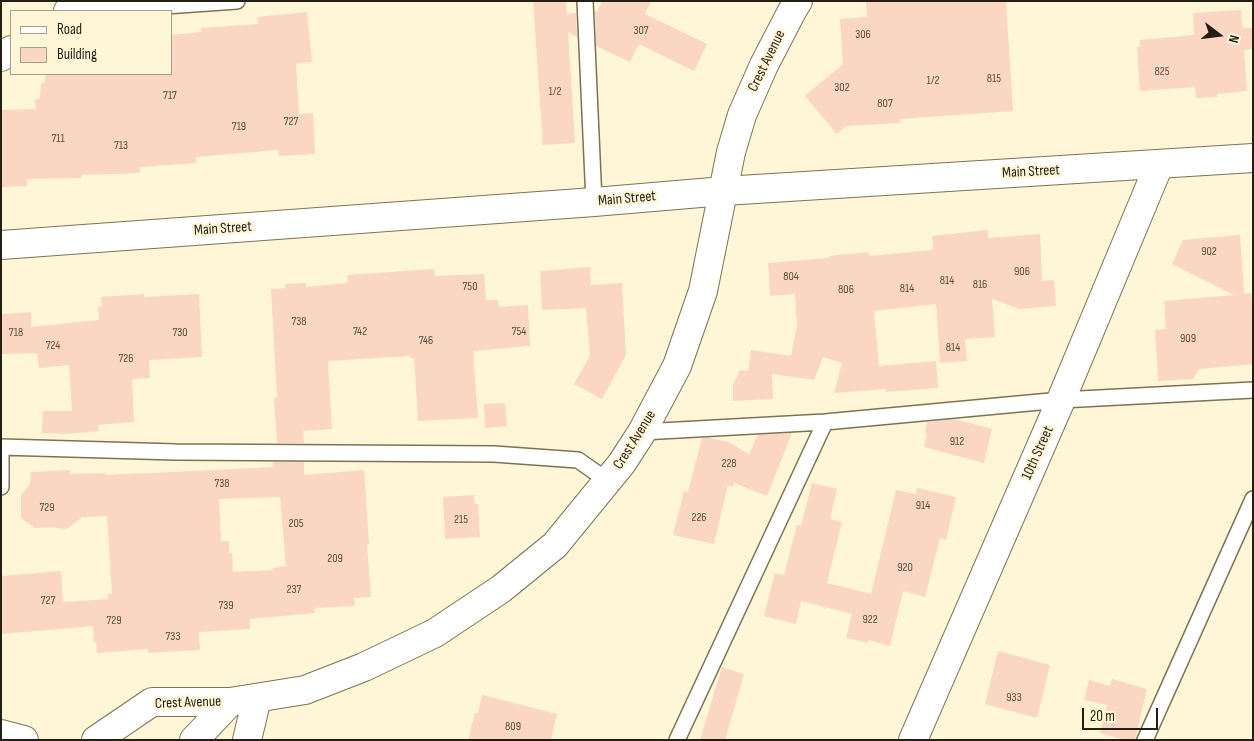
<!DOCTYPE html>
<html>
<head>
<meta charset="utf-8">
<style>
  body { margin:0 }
  #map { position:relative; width:1254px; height:741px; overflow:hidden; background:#fff6d8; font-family:"Sofia Sans Condensed",sans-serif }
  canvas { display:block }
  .frame { position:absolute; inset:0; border:2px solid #231f12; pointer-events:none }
  .legend { position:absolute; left:10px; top:10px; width:162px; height:65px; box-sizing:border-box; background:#fff6d8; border:1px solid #a7a089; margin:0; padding:6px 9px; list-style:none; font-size:15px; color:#231f12 }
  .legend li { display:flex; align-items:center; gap:10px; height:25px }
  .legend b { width:25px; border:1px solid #a7a089 }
  .north { position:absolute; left:1194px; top:10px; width:50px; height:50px; -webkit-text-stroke:4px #fff6d8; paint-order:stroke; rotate:105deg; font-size:14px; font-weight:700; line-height:20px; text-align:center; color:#231f12 }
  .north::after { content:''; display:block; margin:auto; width:18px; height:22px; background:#231f12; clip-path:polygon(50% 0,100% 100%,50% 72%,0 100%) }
  .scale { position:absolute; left:1082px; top:708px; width:76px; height:22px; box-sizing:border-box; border:2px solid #231f12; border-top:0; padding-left:6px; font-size:15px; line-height:18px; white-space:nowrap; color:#231f12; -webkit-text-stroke:4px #fff6d8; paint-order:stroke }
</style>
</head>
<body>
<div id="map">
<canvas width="1254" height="741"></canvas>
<div class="frame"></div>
<ul class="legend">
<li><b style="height:6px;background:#fff"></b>Road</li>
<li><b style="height:14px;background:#fbd6c2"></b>Building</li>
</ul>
<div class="north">N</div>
<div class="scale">20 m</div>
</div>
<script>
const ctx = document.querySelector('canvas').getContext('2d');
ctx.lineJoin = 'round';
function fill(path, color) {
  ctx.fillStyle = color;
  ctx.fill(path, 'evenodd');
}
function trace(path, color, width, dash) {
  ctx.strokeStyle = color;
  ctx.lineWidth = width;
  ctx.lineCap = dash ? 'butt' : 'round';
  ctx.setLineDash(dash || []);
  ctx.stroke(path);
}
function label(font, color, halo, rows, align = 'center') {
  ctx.font = font + ' "Sofia Sans Condensed",sans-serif';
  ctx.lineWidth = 5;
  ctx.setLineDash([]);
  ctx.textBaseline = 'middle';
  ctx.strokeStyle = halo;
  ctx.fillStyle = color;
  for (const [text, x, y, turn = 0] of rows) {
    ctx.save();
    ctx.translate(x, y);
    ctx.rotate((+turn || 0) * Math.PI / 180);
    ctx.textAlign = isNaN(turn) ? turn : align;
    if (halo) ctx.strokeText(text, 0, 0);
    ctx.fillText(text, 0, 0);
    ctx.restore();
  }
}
fill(new Path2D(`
  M533 1H566L567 14 576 13 577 37 568 32 575 143 543 145 534 16H533H534Z
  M602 1H651L645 14 707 44 694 71 639 44 630 62 596 46 595 12H597Z
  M866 1H1006L1013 111 900 119V123L846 126 837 134 805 96 843 64 840 19 867 17Z
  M1241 10 1242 28H1253V49L1244 50 1247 91 1217 94V97L1196 98 1195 87 1140 91 1137 47H1140V40L1194 35 1193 13Z
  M307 12 312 62 296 63 299 114 313 113 315 154 279 156 278 150 196 157V163L140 167V173L81 175V178L27 179V186L1 187V110L36 109 35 100 40 98 41 84 45 82V74H171V35L201 32V28L258 24 257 17Z
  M988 230V238L1040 234 1042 281 1054 280 1056 306 1019 309 992 299 995 337 965 339 967 361 940 363 936 304 874 311 879 366 936 361 938 388 886 392V389L834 393 842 363 823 357 814 380 772 374 773 399 733 401V384L740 370 748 371 751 350 791 356 797 325 795 294 770 296 768 263 829 258V256L869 252V256L933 250 932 236Z
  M1240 235 1244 294 1251 293 1253 316V364L1199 369 1193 379 1158 381 1155 330 1166 329 1164 301 1234 295 1172 264 1183 240Z
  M590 267 591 285 622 283 626 355 602 399 574 384 590 356 586 308 542 310 540 271Z
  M434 269 435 276 484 274 486 300H498L499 307 528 305 530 346 473 351 478 418 418 421 414 358H410V356L328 361 332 429 303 431 304 443H277L274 398H277L271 289 285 288V284L306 283V287L348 283 347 275Z
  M144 294V297L199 294 202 357 149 360 150 378 132 379 134 422 98 425 99 431 67 434 42 433 43 411H72L69 365 39 368 37 353 1 354V314L31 312V327L99 320 98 307H102L101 297Z
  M505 403 507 426 485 428 484 404Z
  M954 419 992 429 984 463 924 447 927 433 925 432 927 422Z
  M792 433 767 496 734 483 733 487 728 485 714 544 673 535 684 491 688 492 702 438H709L728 442 749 454 758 435Z
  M273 462H304V475L364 470 369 544H367L371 597 354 598 355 606 314 608 315 613 250 619V629L199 632 200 650 148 653V649L97 653 96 642 94 643 93 626 1 634V576L61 571 63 602 108 599V594H112L107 516 82 517 68 528 62 529 54 527 35 528 21 518V495L30 484 31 472 70 470V474L105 473V475L195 471 273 467ZM280 497 286 566 273 568V570L233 572 232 553H229V541H221L219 499Z
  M812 483 837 489 830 519 842 522 827 583 871 594 896 490 916 494 917 488 956 497 946 540 940 538 925 597 903 591 890 646 868 640V643L846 638 852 614 801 601 796 624 764 616 775 573 784 575 797 525 801 526Z
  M474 495 475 504H478L480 537 445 539 443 497Z
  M998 651 1050 665 1037 718 985 704Z
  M722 667 744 674 725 740H700Z
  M1112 679 1147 689 1135 740H1125L1100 733 1107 705 1084 700 1089 680 1110 686Z
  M482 695 557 714 551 740H468L475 713H478Z`), '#fbd6c2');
const lane = new Path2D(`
  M585 1 594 202
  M78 4 122 9 237 1
  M642 432 825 422 1061 400 1253 390
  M1 487V447L176 452 494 454 578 460 608 481
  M677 740 825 422
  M1145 740 1253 499`);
const street = new Path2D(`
  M96 740 152 702H230L305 690 364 667 435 633 501 589 555 545 622 463 642 432 677 366 703 291 731 152 742 115 764 65 792 11 798 1
  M194 740 230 702
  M247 740 257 698
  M913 740 1061 400 1159 165`);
const secondary = new Path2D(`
  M68 11 83 1
  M1 57 11 50
  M1 245 594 202 724 191 1253 158
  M1 734 24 740`);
trace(lane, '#7d7352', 18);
trace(street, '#7d7352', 30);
trace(secondary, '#7d7352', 30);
trace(lane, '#fff', 15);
trace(street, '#fff', 28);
trace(secondary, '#fff', 28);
label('12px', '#594d3e', null, [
  ["307",641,31],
  ["306",863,35],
  ["825",1162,72],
  ["815",994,79],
  ["1/2",933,81],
  ["302",842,88],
  ["1/2",555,92],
  ["717",170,96],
  ["807",885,104],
  ["727",291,122],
  ["719",239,127],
  ["711",58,139],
  ["713",121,146],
  ["902",1209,252],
  ["906",1022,272],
  ["804",791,277],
  ["814",947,281],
  ["816",980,285],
  ["750",470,287],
  ["814",907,289],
  ["806",846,290],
  ["738",299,322],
  ["742",360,332],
  ["754",519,332],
  ["718",16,333],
  ["730",180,333],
  ["909",1188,339],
  ["746",426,341],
  ["724",53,346],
  ["814",953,348],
  ["726",126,359],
  ["912",957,442],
  ["228",729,464],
  ["738",222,484],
  ["914",923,506],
  ["729",47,508],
  ["226",699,518],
  ["215",461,520],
  ["205",296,524],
  ["209",335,559],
  ["920",905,568],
  ["237",294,590],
  ["727",48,601],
  ["739",226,606],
  ["922",870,620],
  ["729",114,621],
  ["733",173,637],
  ["933",1014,698],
  ["809",513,727]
]);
label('15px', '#231f12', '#fff6d8', [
  ["Crest Avenue",767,61,-64],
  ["Main Street",1031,172,-3],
  ["Main Street",627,199,-5],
  ["Main Street",223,229,-4],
  ["Crest Avenue",635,440,-58],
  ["10th Street",1038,453,-66],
  ["Crest Avenue",188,703,-2]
]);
</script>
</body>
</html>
